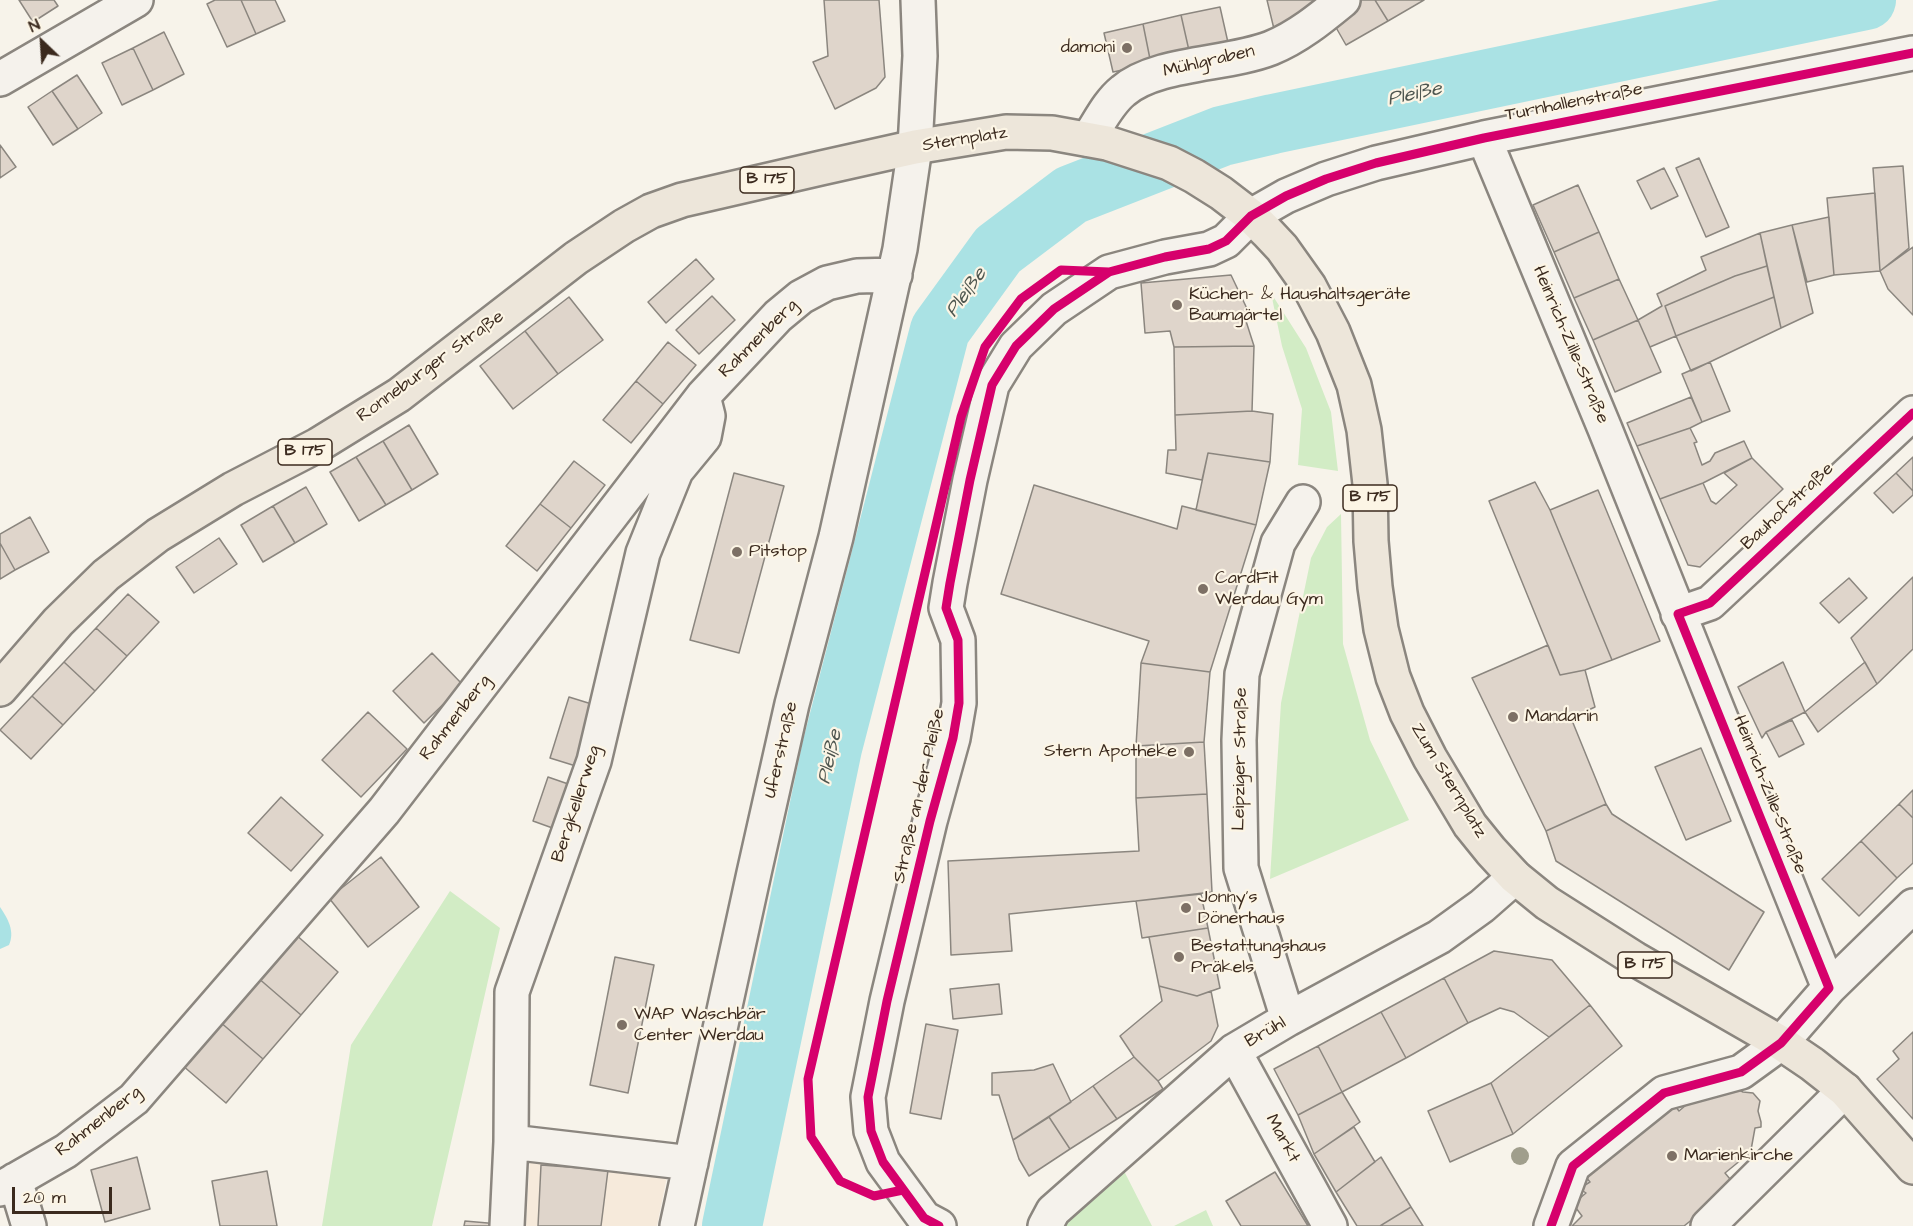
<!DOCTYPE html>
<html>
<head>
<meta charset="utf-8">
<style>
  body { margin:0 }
  #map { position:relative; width:1913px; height:1226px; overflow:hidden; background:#f7f3ea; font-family:"Architects Daughter",sans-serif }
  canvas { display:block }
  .north { position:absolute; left:12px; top:12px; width:60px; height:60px; -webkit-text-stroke:4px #fcf5e5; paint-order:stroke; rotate:335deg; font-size:16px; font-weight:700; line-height:24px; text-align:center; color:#3b2a1e }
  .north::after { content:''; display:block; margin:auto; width:21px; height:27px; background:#3b2a1e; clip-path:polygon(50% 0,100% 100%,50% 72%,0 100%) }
  .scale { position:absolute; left:12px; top:1187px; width:100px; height:27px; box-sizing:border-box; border:3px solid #3b2a1e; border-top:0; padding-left:8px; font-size:18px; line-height:21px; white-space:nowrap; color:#3b2a1e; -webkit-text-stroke:4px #fcf5e5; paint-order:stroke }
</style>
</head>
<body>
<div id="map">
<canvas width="1913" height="1226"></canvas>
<div class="north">N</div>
<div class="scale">20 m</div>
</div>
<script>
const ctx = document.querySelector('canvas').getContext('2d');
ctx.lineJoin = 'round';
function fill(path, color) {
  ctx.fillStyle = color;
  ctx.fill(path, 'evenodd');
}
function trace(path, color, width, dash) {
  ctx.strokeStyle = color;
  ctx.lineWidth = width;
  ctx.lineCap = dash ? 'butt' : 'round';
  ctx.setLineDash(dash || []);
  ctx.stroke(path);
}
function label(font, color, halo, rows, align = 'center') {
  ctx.font = font + ' "Architects Daughter",sans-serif';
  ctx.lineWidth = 4.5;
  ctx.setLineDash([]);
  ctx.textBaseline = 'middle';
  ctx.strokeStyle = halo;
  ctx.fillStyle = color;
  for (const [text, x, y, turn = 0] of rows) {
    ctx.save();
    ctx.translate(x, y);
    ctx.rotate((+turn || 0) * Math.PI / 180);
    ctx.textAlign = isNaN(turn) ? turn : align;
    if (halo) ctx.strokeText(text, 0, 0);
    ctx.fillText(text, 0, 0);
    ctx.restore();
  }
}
fill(new Path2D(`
  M530 1157 667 1176 657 1226H526Z`), '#f6eadb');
fill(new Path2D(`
  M1271 293 1306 348 1331 412 1338 471 1298 465 1302 409 1282 346Z
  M1341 514 1343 644 1370 740 1409 820 1270 879 1281 703 1311 558 1327 527Z
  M450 891 500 928 432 1226H322L351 1045Z
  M1123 1169 1152 1226H1057Z
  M1206 1210 1213 1226H1174Z`), '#d2ecc5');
fill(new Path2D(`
  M0 907C8 919 15 931 9 945L0 949Z`), '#aae2e4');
trace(new Path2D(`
  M732 1226 832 748 940 330 998 250 1071 195 1222 136 1273 124 1866 0`), '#aae2e4', 60);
const building = new Path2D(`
  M19 0H54L58 6 33 22Z
  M215 0H241L256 34 227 47 207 4Z
  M241 0H275L285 21 256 34Z
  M824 0H879L885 77 876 88 835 109 813 62 828 56Z
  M1267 0H1321L1274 29Z
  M1360 0H1375L1388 21 1346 45 1330 17Z
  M1375 0H1424L1388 21Z
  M1220 7 1229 47 1190 55 1181 15Z
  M1181 15 1190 55 1151 64 1143 24Z
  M1143 24 1151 64 1113 72 1104 33Z
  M164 32 184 74 153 90 133 48Z
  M133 48 153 90 122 105 102 63Z
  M77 75 102 113 78 129 52 91Z
  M52 91 78 129 53 145 28 107Z
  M0 145 16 167 0 178Z
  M1699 158 1729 227 1706 237 1676 168Z
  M1903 166 1909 248 1880 271 1873 168Z
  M1664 168 1678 196 1651 209 1637 181Z
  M1578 185 1599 232 1554 252 1533 205Z
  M1875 193 1880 271 1834 275 1827 198Z
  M1829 217 1834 275 1807 282 1792 225Z
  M1792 225 1813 313 1781 328 1760 233Z
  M1599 232 1619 279 1574 298 1554 252Z
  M1760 233 1767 266 1735 276 1665 306 1676 336 1650 347 1638 320 1662 306 1657 294 1706 270 1701 257Z
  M1913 247V315L1888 289 1880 271Z
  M696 259 714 279 666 323 648 302Z
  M1767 266 1774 297 1676 336 1665 306 1735 276Z
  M1231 275 1250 315 1245 318 1254 346 1174 347 1170 331 1145 333 1141 283Z
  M1619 279 1638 320 1593 340 1574 298Z
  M712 296 735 320 699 354 676 330Z
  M569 297 603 340 558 374 525 331Z
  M1774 297 1781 328 1691 371 1676 336Z
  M1638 320 1661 372 1615 392 1593 340Z
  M525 331 558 374 513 409 480 366Z
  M668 342 696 365 663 404 636 381Z
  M1254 346 1252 411 1175 415 1174 347Z
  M1710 362 1730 411 1702 422 1682 374Z
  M636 381 663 404 631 443 603 420Z
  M1691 397 1702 422 1690 428 1637 446 1627 423Z
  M1252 411 1273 414 1270 462 1208 453 1202 480 1166 473 1168 450H1176L1175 415Z
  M409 425 438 474 412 490 383 441Z
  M1690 428 1697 442 1694 443 1702 465 1710 461 1715 453 1744 441 1752 458 1703 483 1660 499 1637 446Z
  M383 441 412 490 386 505 356 457Z
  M1208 453 1270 462 1256 525 1196 510Z
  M356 457 386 505 359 521 330 472Z
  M1913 457V491L1896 473Z
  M1752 458 1783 489 1700 567 1688 565 1660 499 1703 483 1711 501 1716 504 1737 485 1724 473Z
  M574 461 605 485 571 528 540 504Z
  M734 473 784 486 739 653 690 640Z
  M1896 473 1913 491V495L1893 513 1874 493Z
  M1535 482 1550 510 1612 660 1585 670 1560 675 1489 501Z
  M1034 485 1177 529 1182 506 1256 525 1210 672 1141 663 1149 641 1001 594Z
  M306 487 327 524 295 543 273 506Z
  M1598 490 1660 641 1612 660 1550 510Z
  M540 504 571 528 537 571 506 546Z
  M273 506 295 543 263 562 241 525Z
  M30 517 49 552 15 570 0 543V534Z
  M219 538 237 564 194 593 176 567Z
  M0 543 15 570 0 579Z
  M1913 577V649L1877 684 1851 638Z
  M1849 578 1867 598 1839 623 1820 603Z
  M128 594 159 622 127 656 96 628Z
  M96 628 127 656 95 691 64 662Z
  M1548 645 1560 675 1585 670 1595 707 1571 718 1606 804 1546 831 1472 678Z
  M432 653 463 685 424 723 393 691Z
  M64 662 95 691 63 725 32 696Z
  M1783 662 1805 712 1766 732 1762 738 1738 687Z
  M1865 662 1877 684 1818 732 1805 712Z
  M1141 663 1210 672 1204 742 1136 746Z
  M32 696 63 725 31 759 0 730Z
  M569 697 598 706 579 767 550 758Z
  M368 712 407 749 361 797 322 760Z
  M1792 720 1804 744 1779 757 1766 732Z
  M1204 742 1207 794 1136 798V746Z
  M1701 748 1731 821 1686 840 1655 767Z
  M548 777 574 786 558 830 533 821Z
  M1913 790V818L1899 804Z
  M1207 794 1212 892 1136 901 1009 914 1012 951 951 955 948 861 1139 851 1136 798Z
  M281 797 323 835 291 871 248 833Z
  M1606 804 1612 814 1764 912 1729 970 1556 861 1546 831Z
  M1899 804 1913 818V863L1897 878 1861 841Z
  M1861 841 1897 878 1859 916 1822 879Z
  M381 857 419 907 368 947 329 898Z
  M1201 894 1208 928 1142 938 1136 901Z
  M1208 928 1220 988 1197 996 1159 986 1149 937Z
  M294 933 338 972 301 1015 257 977Z
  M1494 951 1552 960 1590 1005 1549 1037 1514 1012 1500 1008 1468 1023 1444 978Z
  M615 957 654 965 628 1093 590 1085Z
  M257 977 301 1015 263 1059 219 1021Z
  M1444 978 1468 1023 1406 1058 1381 1012Z
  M999 984 1002 1014 953 1019 950 989Z
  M1159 986 1197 996 1211 991 1218 1026 1211 1041 1158 1081 1134 1057 1120 1036 1162 1001Z
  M1590 1005 1622 1046 1513 1134 1491 1083Z
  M1381 1012 1406 1058 1342 1092 1318 1046Z
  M219 1021 263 1059 226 1103 182 1065Z
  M926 1024 958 1030 941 1119 910 1113Z
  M1913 1032V1119L1877 1079 1899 1059 1893 1051Z
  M1318 1046 1342 1092 1298 1115 1274 1069Z
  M1134 1057 1158 1081 1163 1089 1117 1119 1093 1086Z
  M1053 1064 1071 1102 1013 1140 999 1095H992V1073L1034 1070Z
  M1491 1083 1513 1134 1450 1162 1428 1111Z
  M1093 1086 1117 1119 1070 1149 1049 1117Z
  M1733 1087 1743 1092 1753 1093 1760 1101 1758 1111 1761 1122V1127L1755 1128 1751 1150 1755 1152 1752 1157 1747 1155 1725 1173 1735 1185 1684 1226H1572L1582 1216 1573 1204 1586 1193 1580 1189V1185H1585L1590 1182 1580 1170 1669 1098 1679 1111 1699 1094Z
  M1342 1092 1360 1122 1314 1154 1298 1115Z
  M1049 1117 1070 1149 1029 1176 1019 1159 1013 1140Z
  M1354 1127 1375 1162 1336 1192 1314 1154Z
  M137 1157 150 1209 105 1222 91 1170Z
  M1381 1157 1411 1207 1380 1226H1357L1336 1192Z
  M541 1165 608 1170 601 1226H538Z
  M267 1171 277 1226H220L212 1181Z
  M1275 1172 1308 1226H1241L1226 1201Z
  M1411 1207 1423 1226H1380Z
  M465 1221 499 1224V1226H464Z`);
fill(building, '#dfd5cb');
trace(building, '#8b867f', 1.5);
const minor = new Path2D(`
  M0 79 136 0
  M1484 138 1605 429 1829 988
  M1088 139C1099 123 1108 103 1123 91 1157 62 1228 65 1271 48 1298 37 1321 18 1343 0
  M1678 614 1710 603 1913 413
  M1288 1019 1241 868 1239 740 1242 674 1278 543 1303 502
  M1234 1051 1330 1226
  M511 1142 691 1163
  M15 1180 29 1226
  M0 1189 66 1151 134 1099 384 811 703 396 778 316 801 297 827 283 857 276 895 275
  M507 1226 511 1142 512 992 594 761 643 553 676 471 704 437 708 416 703 396
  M677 1226 754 873 792 704 836 537 900 249 915 147 920 56 918 0
  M939 1226 924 1218 883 1162 871 1131 868 1097 887 1001 930 821 953 738 959 703 958 640 946 608 950 583 970 480 992 385 1016 346 1054 309 1109 272 1165 257 1209 249 1226 241 1251 216 1286 196 1326 179 1376 163 1484 138 1913 53
  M1045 1226 1053 1211 1234 1051 1288 1019 1439 937 1482 906 1515 877
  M1551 1226 1573 1166 1664 1093 1741 1072 1781 1043 1829 988 1913 906
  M1708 1226 1845 1090`);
const major = new Path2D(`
  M0 689 58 622 106 575 158 535 233 489 318 445 399 395 576 258 624 226 651 211 682 200 821 168 915 147 1006 132 1052 133 1107 143 1169 163 1194 176 1221 193 1251 216 1267 232 1282 248 1309 286 1333 332 1354 385 1364 430 1370 484 1371 541 1375 587 1381 629 1393 677 1407 713 1430 758 1470 825 1491 851 1515 877 1547 903 1635 959 1781 1043 1812 1064 1845 1090 1913 1167`);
trace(minor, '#8b867f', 38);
trace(major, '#8b867f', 38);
trace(minor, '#f5f2ec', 33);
trace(major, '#ede6da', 33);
trace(new Path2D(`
  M903 1190 874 1196 840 1181 811 1137 808 1079 961 417 985 347 1021 299 1061 270 1109 272
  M939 1226 924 1218 883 1162 871 1131 868 1097 887 1001 930 821 953 738 959 703 958 640 946 608 950 583 970 480 992 385 1016 346 1054 309 1109 272 1165 257 1209 249 1226 241 1251 216 1286 196 1326 179 1376 163 1484 138 1913 53
  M1551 1226 1573 1166 1664 1093 1741 1072 1781 1043 1829 988 1678 614 1710 603 1913 413`), '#d6006c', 9);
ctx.fillStyle = '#a09e8c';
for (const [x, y] of [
  [1520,1156]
]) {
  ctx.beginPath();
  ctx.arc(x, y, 9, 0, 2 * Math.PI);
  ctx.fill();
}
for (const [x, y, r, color] of [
  [1127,48,6,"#7d7065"],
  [1177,305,6,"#7d7065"],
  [737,552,6,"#7d7065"],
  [1203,589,6,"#7d7065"],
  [1513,717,6,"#7d7065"],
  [1189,752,6,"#7d7065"],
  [1186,908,6,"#7d7065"],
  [1179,957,6,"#7d7065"],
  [622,1025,6,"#7d7065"],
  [1672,1156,6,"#7d7065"]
]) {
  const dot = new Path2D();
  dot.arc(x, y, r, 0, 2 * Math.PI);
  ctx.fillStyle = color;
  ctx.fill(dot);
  trace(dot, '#fcf5e5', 2);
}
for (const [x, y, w] of [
  [767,180,54],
  [305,452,54],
  [1370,498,54],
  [1645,965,54]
]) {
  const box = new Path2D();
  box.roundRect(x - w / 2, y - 13, w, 26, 4.5);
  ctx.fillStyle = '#fcf5e5';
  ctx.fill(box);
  trace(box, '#3b2a1e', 1.5);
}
label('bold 16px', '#3b2a1e', null, [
  ["B 175",767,180],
  ["B 175",305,452],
  ["B 175",1370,498],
  ["B 175",1645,965]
]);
label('18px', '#3b2a1e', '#fcf5e5', [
  ["damoni",1115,48,"right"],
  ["Küchen- & Haushaltsgeräte",1189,295],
  ["Baumgärtel",1189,316],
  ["Pitstop",749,552],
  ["CardFit",1215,579],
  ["Werdau Gym",1215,600],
  ["Mandarin",1525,717],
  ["Stern Apotheke",1177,752,"right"],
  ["Jonny's",1198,898],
  ["Dönerhaus",1198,919],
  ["Bestattungshaus",1191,947],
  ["Präkels",1191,968],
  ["WAP Waschbär",634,1015],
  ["Center Werdau",634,1036],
  ["Marienkirche",1684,1156]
], 'left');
label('18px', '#3b2a1e', '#fcf5e5', [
  ["Mühlgraben",1209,62,-13],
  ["Turnhallenstraße",1574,103,-11],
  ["Sternplatz",965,140,-9],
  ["Rahmenberg",759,339,-45],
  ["Heinrich-Zille-Straße",1570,345,67],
  ["Ronneburger Straße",431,367,-36],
  ["Bauhofstraße",1788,507,-43],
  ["Rahmenberg",456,718,-52],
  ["Uferstraße",782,750,-77],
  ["Leipziger Straße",1241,759,-89],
  ["Zum Sternplatz",1448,781,59],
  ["Heinrich-Zille-Straße",1769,795,68],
  ["Straße an der Pleiße",920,796,-77],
  ["Bergkellerweg",577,804,-72],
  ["Brühl",1266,1033,-30],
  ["Rahmenberg",99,1122,-38],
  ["Markt",1282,1139,61]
]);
label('italic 20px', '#4e564f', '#fcf5e5', [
  ["Pleiße",1415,95,-12],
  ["Pleiße",967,293,-54],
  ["Pleiße",831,757,-77]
]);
</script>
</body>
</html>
